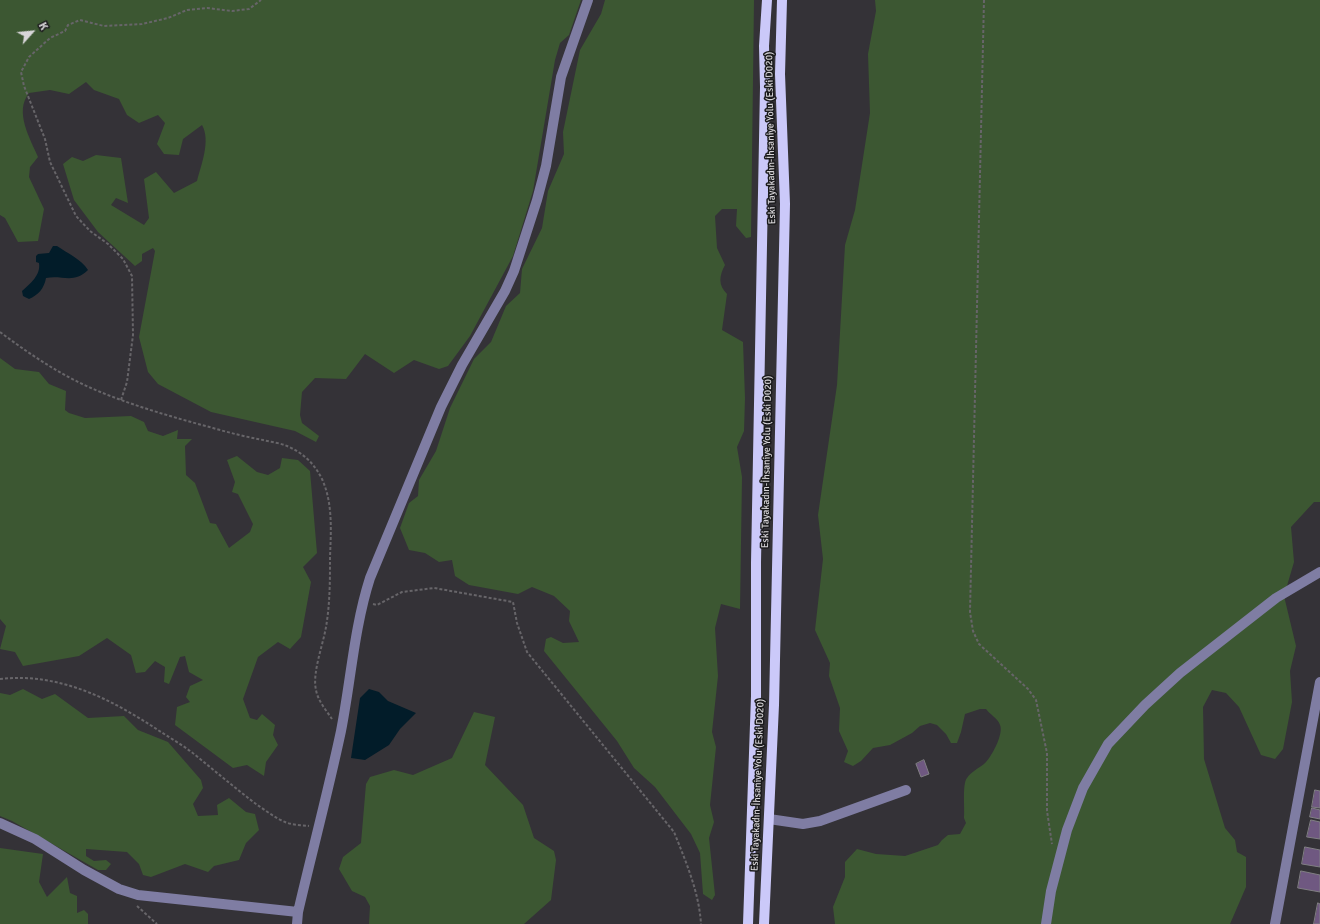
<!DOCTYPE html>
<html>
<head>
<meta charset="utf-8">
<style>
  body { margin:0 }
  #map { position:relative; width:1320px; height:924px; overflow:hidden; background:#343237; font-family:Signika,sans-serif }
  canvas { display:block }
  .north { position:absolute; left:12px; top:12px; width:40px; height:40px; -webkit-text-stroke:3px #1b1b1d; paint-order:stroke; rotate:63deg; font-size:11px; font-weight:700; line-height:16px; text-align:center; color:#d8d6d9 }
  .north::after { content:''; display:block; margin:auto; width:14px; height:18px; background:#d8d6d9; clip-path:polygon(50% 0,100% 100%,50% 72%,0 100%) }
</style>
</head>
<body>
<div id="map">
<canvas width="1320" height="924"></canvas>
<div class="north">K</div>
</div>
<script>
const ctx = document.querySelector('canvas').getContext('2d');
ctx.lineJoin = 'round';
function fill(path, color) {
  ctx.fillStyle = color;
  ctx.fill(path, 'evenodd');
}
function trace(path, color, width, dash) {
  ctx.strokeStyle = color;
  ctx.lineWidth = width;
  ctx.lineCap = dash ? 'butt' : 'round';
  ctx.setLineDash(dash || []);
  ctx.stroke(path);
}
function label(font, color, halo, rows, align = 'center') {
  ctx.font = font + ' Signika,sans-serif';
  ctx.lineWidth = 3;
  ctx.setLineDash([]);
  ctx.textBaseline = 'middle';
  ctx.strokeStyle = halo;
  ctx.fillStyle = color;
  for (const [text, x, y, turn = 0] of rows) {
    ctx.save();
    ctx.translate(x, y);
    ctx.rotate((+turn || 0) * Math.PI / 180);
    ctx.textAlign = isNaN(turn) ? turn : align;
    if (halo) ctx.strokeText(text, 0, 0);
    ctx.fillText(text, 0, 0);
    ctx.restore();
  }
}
fill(new Path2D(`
  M0 0H581L569 35 560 43 555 60 533 191 513 256 470 336 448 366 439 369 414 360 394 373 365 354 346 379 315 378 302 392 300 415 302 423 319 436 316 442 295 431 211 412 158 384 148 372 139 337 155 251 153 248 142 254V261L135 266 98 232 74 200 63 164 72 157 83 161 96 155 121 158 128 203 116 198 111 205 144 225 149 218 144 179 156 172 174 193 197 181C201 165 211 141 202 125L183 139 179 155 164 154 157 144 165 123 158 115 139 123 127 115 119 99 94 90 86 82 69 94 50 90 29 93C14 112 30 138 38 157L30 167 29 177 44 209 38 241 18 242 5 218 0 215Z
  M605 0H754L751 237 746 238 736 226 737 209H722L715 216 717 248 725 265C719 276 718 285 727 294L722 330 743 342 745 398 744 431 737 447 742 477 740 609 721 604 715 628 718 676 712 732 716 747 710 805 714 822 709 838 715 895 712 900 703 894 700 853 691 834 655 787 634 768 617 741 544 651 546 639 551 637 563 643 579 642 569 621 570 611 554 596 532 587 518 594 469 585 455 576 452 560 439 562 425 553 409 550 400 528 409 503 418 496 419 480 436 451 450 408 474 359 491 342 506 306 520 293 522 269 542 228 548 191 564 154 563 132 580 50 601 14Z
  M875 0H1320V502H1314L1291 527 1294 562 1284 596 1296 646 1290 671 1292 702 1283 749 1275 759 1261 755 1239 707 1226 693 1212 690 1203 707 1204 759 1225 828 1235 840 1237 852 1246 857V887L1230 924H835L833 907 845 877V862L857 849 876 854 905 856 938 845 942 840 948 835 960 834 966 823 964 818C965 809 962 784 967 778 971 772 979 768 984 764 991 758 1004 734 1000 725 998 718 990 715 986 709H980L965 714 961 732 957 743H951L946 734 937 725 930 723 920 726 912 733 890 745 873 748 861 761 853 766 844 762 848 751 839 731 840 708 829 676 830 663 815 630 823 559 818 515 837 385 845 245 855 210 870 113 868 54 876 11Z
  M0 358 15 369 39 372 49 384 66 391 65 410 69 413 85 418 131 416 144 422 148 431 163 436 178 430 177 439H192L185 446 186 475 195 483 210 523 216 524 229 548 250 532 253 524 238 494 232 492 235 482 227 460 237 456 257 472 268 475 280 468 282 458 298 460 310 471 317 553 303 567 311 582 301 637 290 649 278 642 258 657 243 699 250 718 257 720 262 714 275 725 273 735 278 745 266 762 264 776 247 765 233 768 175 725 177 707 190 702 186 697 190 686 203 680 189 672 185 656 180 657 169 684 164 682 165 667 155 661 145 672 136 673 131 655 107 638 79 656 23 666 15 652 0 649 6 626 0 619Z
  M23 689 42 699 55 694 88 718 124 716 138 730 168 742 201 780 203 788 193 804 198 816 218 815 217 805 229 798 246 812 255 814 259 830 246 843 239 860 214 866 208 872 185 864 151 877 143 875 139 864 127 852 86 849V856L94 861 106 860 111 864 106 870H98L12 821 0 816V693L10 695Z
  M474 712 495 717 485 765 523 805 534 838 554 851 556 860 551 900 524 924H369L370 906 365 897 352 891 339 869 343 857 361 843 366 784 370 777 394 770 413 775 452 758Z
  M0 848 43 854 39 882 47 897 67 877 70 893 77 896V913L84 910 88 914V924H0Z`), '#3c5732');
fill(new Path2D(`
  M53 246H57C67 253 81 259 88 270 74 284 63 275 46 278 44 289 38 295 29 299L23 296 22 291C30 284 41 275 39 263L36 262V256L38 254 49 253Z
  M369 689 379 692 388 701 416 713 400 729 389 745 365 760 351 758 360 698Z`), '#021c29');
const building = new Path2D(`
  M924 760 929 774 921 777 916 764Z
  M1315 790 1320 791V808L1312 807Z
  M1312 808 1320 810V819L1310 817Z
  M1311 820 1320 822V839L1307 837Z
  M1305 847 1320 850V867L1302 864Z
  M1301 871 1320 875V892L1298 888Z
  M1318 903 1320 904V924H1314Z`);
fill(building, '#6f5881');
trace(building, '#817f84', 1);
trace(new Path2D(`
  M984 0 970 612 973 631 979 644 1028 689 1036 700 1047 753V811L1052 844
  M0 332C28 353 59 374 91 388 130 405 172 417 213 428 230 433 247 437 263 440 271 442 280 443 287 446 303 453 314 463 322 479 333 503 331 531 330 557 330 580 330 604 326 627 323 645 312 673 316 690 318 701 326 710 332 719
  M121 400 127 382 133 335 132 276 123 259 108 244 90 231 76 216 50 162 45 139 24 86 21 72 29 57 50 38 65 31 68 25 80 20 104 26 142 24 168 18 187 10 207 8 232 11 249 9 261 0
  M373 604 377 605 402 592 434 588 513 602 517 623 527 652 674 832C686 862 699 892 701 924
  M0 679C60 672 113 700 161 732 172 739 184 746 194 754 215 771 235 788 256 804 265 810 275 818 285 822 292 825 301 825 309 826
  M137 906 157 924`), '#676569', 2, [3, 2]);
trace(new Path2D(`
  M769 819 803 824 820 821 906 790
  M0 823 35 839 84 870 119 889 138 895 298 912
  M297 924 298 912C312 852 328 792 341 731 351 680 354 628 370 578L441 407 462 365 505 291 514 271 537 200 546 166 561 77 588 0
  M1046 924 1051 891 1067 830 1083 788 1108 744 1145 705 1180 673 1276 598 1320 572
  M1275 924 1320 682`), '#7f7da3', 10);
trace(new Path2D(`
  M748 924 756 696V562L765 87 764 46 767 0
  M764 924 774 705 785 204 780 74 782 0`), '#cbc9f9', 10);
label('10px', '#d8d6d9', '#1b1b1d', [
  ["Eski Tayakadın-İhsaniye Yolu (Eski D020)",771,138,-91],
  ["Eski Tayakadın-İhsaniye Yolu (Eski D020)",767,462,-89],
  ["Eski Tayakadın-İhsaniye Yolu (Eski D020)",758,785,-88]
]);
</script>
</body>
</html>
